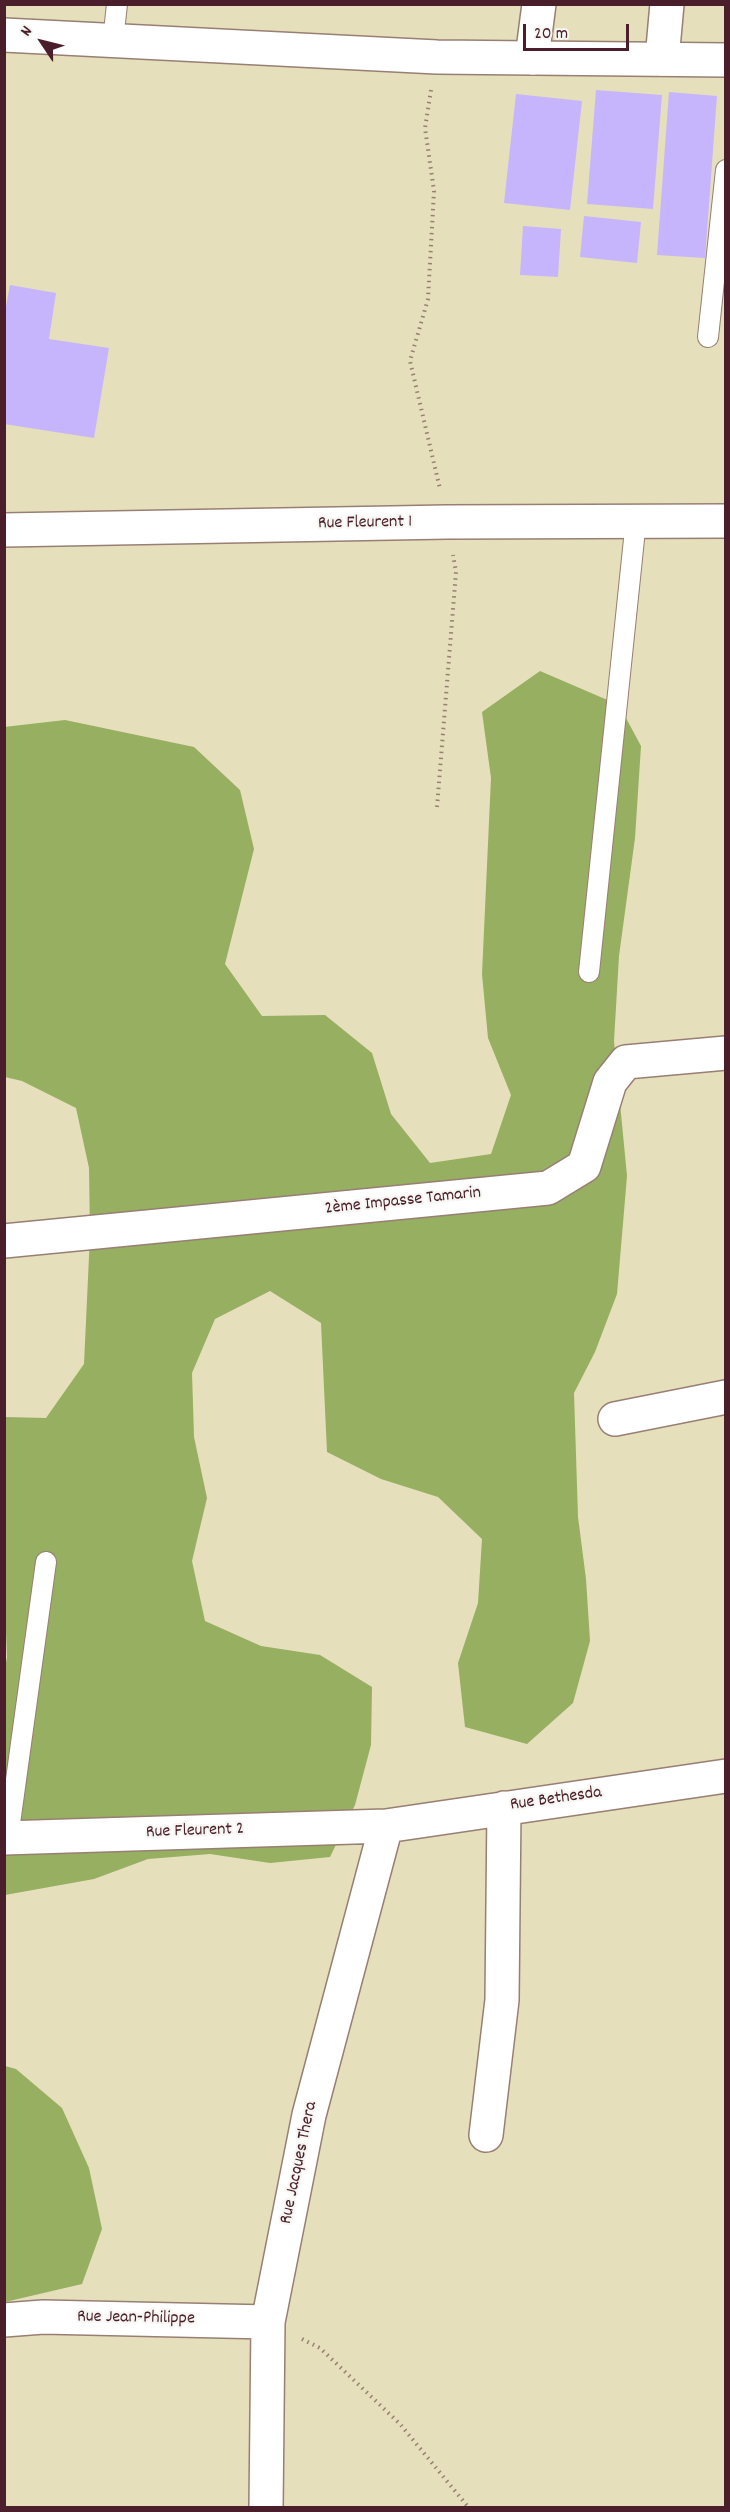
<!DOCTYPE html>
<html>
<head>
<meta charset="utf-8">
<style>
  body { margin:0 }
  #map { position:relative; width:730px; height:2512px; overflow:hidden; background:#e6dfbb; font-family:Dekko,sans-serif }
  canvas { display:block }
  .frame { position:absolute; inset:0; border:6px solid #4a1f2b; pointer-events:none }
  .north { position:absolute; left:12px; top:12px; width:60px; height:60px; -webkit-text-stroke:4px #f6f6f2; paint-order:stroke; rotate:305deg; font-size:16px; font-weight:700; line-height:24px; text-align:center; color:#4a1f2b }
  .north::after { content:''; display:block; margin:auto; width:21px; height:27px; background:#4a1f2b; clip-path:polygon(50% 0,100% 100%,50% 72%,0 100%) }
  .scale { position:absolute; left:523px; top:24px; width:106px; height:27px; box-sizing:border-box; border:3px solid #4a1f2b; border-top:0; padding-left:8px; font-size:18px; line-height:21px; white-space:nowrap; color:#4a1f2b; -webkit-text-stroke:4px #f6f6f2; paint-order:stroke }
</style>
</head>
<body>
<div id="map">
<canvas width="730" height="2512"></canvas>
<div class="frame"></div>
<div class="north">N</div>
<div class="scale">20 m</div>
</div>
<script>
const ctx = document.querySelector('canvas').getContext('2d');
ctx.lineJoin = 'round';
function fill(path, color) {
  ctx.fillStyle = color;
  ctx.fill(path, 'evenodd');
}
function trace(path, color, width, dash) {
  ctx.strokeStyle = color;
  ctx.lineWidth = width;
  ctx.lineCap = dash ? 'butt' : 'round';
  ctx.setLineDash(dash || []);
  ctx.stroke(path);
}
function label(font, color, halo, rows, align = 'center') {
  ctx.font = font + ' Dekko,sans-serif';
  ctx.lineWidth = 4.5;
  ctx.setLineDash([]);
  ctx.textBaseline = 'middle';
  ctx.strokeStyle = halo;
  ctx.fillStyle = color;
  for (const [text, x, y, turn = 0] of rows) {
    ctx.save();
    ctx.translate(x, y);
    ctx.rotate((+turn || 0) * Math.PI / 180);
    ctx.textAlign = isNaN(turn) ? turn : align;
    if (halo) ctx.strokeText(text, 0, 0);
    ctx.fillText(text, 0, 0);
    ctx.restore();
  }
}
fill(new Path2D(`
  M540 671 619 705 641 746 635 838 619 956 614 1041 627 1176 617 1294 595 1352 574 1393 578 1517 586 1579 590 1641 573 1703 527 1744 465 1727 458 1663 478 1603 482 1539 438 1497 381 1479 327 1452 321 1323 270 1291 215 1319 192 1373 194 1437 207 1498 192 1561 205 1621 261 1646 320 1655 372 1687 371 1745 355 1805 330 1857 270 1863 210 1854 148 1859 94 1879 5 1895 4 1674 7 1657 4 1583 5 1417 46 1418 84 1364 90 1235 89 1168 76 1108 22 1081 5 1077 4 727 65 720 194 747 240 790 254 849 225 964 262 1016 325 1015 372 1053 391 1114 430 1163 491 1154 511 1095 488 1038 482 974 491 778 482 712Z
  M5 2066 16 2069 62 2108 89 2168 102 2229 82 2284 5 2302Z`), '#96af60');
fill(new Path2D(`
  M596 90 662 95 653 209 587 204Z
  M669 92 717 96 705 258 657 255Z
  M516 94 582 101 570 210 504 203Z
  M584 216 641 222 637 263 580 257Z
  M523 226 561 229 558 277 520 275Z
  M10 285 56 293 49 339 109 348 94 438 4 424V317Z`), '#c6b5fd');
const service = new Path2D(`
  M113 41 117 4
  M708 337 726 170
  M589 972 636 520
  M8 1838 46 1562`);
const minor = new Path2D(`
  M532 58 539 4
  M662 59 667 4
  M4 530 447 522 726 521
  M4 1241 548 1188 584 1166 610 1082 626 1062 726 1053
  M615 1419 726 1397
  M4 1838 386 1826 726 1776
  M486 2135 502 2000 504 1808
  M4 2320 43 2317 268 2322
  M266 2508 268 2322 309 2115 386 1826`);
const secondary = new Path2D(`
  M4 35 437 57 726 60`);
trace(service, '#987f73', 22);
trace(minor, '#987f73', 36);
trace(secondary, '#987f73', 36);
trace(new Path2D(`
  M431 90 425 128 434 191 428 299 410 361 440 489
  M437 807 456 572 453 555
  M302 2339 320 2348 400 2424 469 2508`), '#987f73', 4, [1.5, 4.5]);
trace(service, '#fff', 20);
trace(minor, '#fff', 33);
trace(secondary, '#fff', 33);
label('18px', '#4a1f2b', '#f6f6f2', [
  ["Rue Fleurent 1",365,524,-1],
  ["2ème Impasse Tamarin",403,1202,-6],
  ["Rue Bethesda",556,1800,-8],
  ["Rue Fleurent 2",195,1832,-2],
  ["Rue Jacques Thera",300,2163,-78],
  ["Rue Jean-Philippe",136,2319,1]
]);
</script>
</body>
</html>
